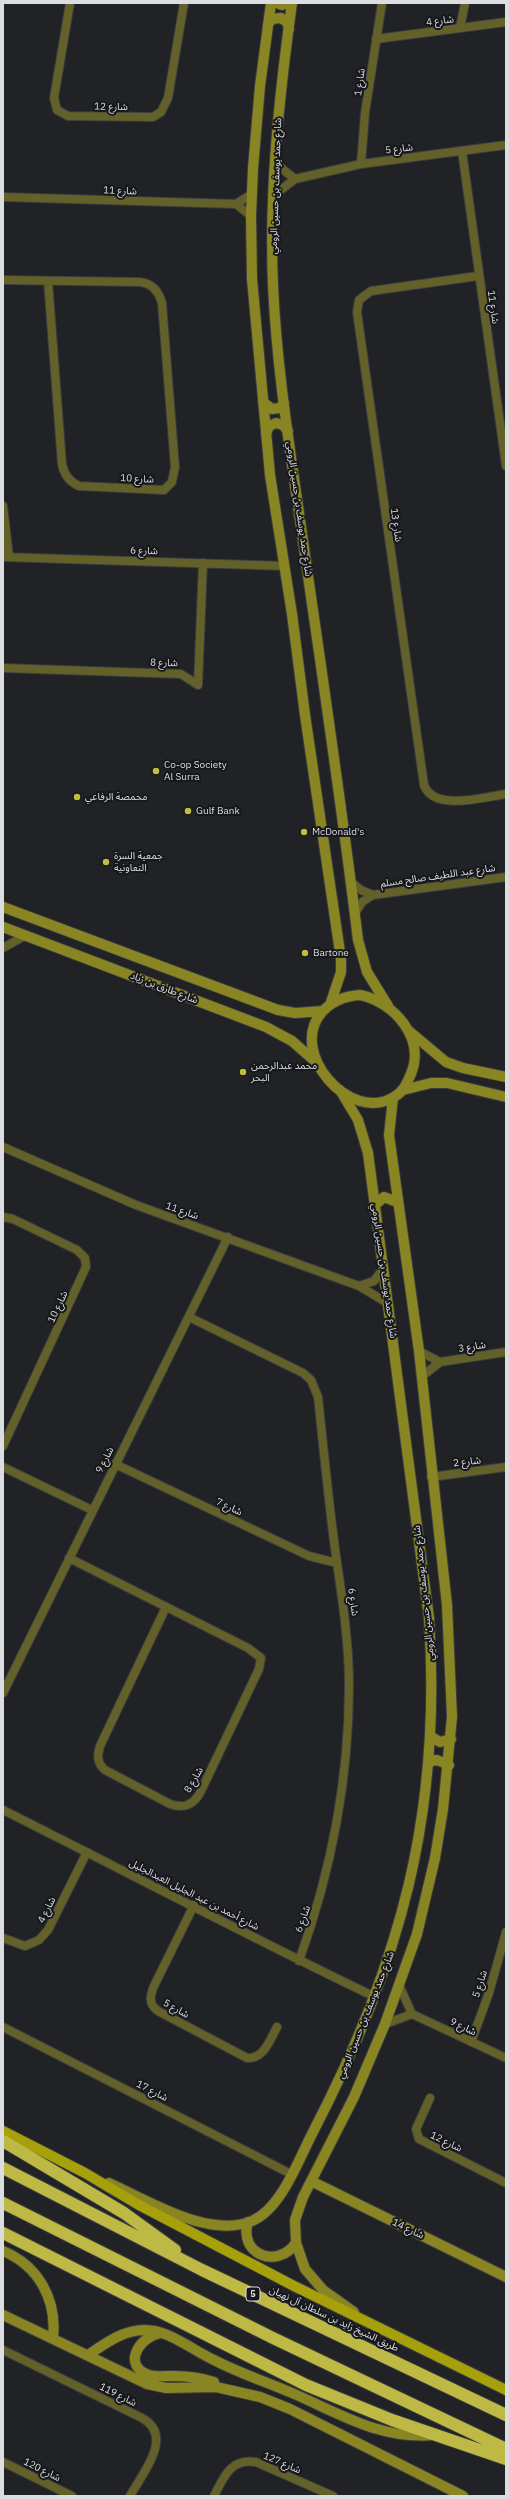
<!DOCTYPE html>
<html>
<head>
<meta charset="utf-8">
<style>
  body { margin:0 }
  #map { position:relative; width:509px; height:2499px; overflow:hidden; background:#202225; font-family:"IBM Plex Sans",sans-serif }
  canvas { display:block }
  .frame { position:absolute; inset:0; border:4px solid #dcdde0; pointer-events:none }
</style>
</head>
<body>
<div id="map">
<canvas width="509" height="2499"></canvas>
<div class="frame"></div>
</div>
<script>
const ctx = document.querySelector('canvas').getContext('2d');
ctx.lineJoin = 'round';
function trace(path, color, width, dash) {
  ctx.strokeStyle = color;
  ctx.lineWidth = width;
  ctx.lineCap = dash ? 'butt' : 'round';
  ctx.setLineDash(dash || []);
  ctx.stroke(path);
}
function label(font, color, halo, rows, align = 'center') {
  ctx.font = font + ' "IBM Plex Sans","Noto Sans Arabic",sans-serif';
  ctx.lineWidth = 4;
  ctx.setLineDash([]);
  ctx.textBaseline = 'middle';
  ctx.strokeStyle = halo;
  ctx.fillStyle = color;
  for (const [text, x, y, turn = 0] of rows) {
    ctx.save();
    ctx.translate(x, y);
    ctx.rotate((+turn || 0) * Math.PI / 180);
    ctx.textAlign = isNaN(turn) ? turn : align;
    if (halo) ctx.strokeText(text, 0, 0);
    ctx.fillText(text, 0, 0);
    ctx.restore();
  }
}
const street = new Path2D(`
  M70 3 54 98 57 110 68 116 153 117 161 112 168 98 184 3
  M460 28 465 3
  M376 39 506 22
  M462 151 506 466
  M276 164 295 179
  M361 164 365 113 382 3
  M274 195 295 179 361 164 506 145
  M3 197 236 204 252 194
  M236 204 251 216
  M478 276 371 291 359 300 357 312 424 785C434 812 484 797 506 794
  M3 280 139 282C152 283 159 292 162 303L175 467 172 482 164 490 79 486C70 482 64 475 62 464L48 281
  M3 506 9 557
  M3 557 285 566
  M3 668 181 674 198 685 203 563
  M351 882 361 890 373 895 506 877
  M355 913 362 902 373 895
  M3 948 26 935
  M3 1147 136 1205 359 1286 389 1304
  M3 1217 13 1219 77 1250 85 1258 86 1267 3 1446
  M359 1286 374 1281 383 1269
  M189 1317 303 1373 311 1380 318 1397C324 1452 329 1508 337 1563 343 1604 349 1644 349 1686 349 1781 331 1872 299 1961
  M419 1351 440 1362
  M421 1377 440 1362 506 1352
  M115 1464 309 1556 337 1563
  M3 1467 92 1510
  M431 1477 506 1467
  M69 1558 248 1648 261 1658 259 1669 200 1793C193 1805 184 1809 170 1804L105 1770C97 1763 97 1756 100 1746L166 1607
  M3 1693 228 1237
  M3 1810C127 1872 250 1937 375 1997
  M194 1905 154 1986C150 1996 148 2004 158 2011L247 2058C264 2059 270 2040 277 2027
  M3 1938 25 1946 39 1940 48 1930 87 1852
  M400 1987 412 2014
  M412 2014 506 2058
  M385 2024 412 2014
  M3 2027 291 2174
  M471 2042 489 1993 506 1932
  M430 2098 416 2129 419 2139 506 2183
  M3 2350 142 2418C175 2436 142 2474 130 2496
  M3 2462 72 2496
  M214 2496C224 2476 231 2458 256 2462L333 2496`);
const secondary = new Path2D(`
  M271 3 260 86 253 168 251 216 252 279 270 475 292 614 305 715 341 959V972L330 1005
  M277 3 282 5 289 3
  M292 3C279 97 269 192 273 286 277 372 291 456 303 541 322 674 342 807 358 940L367 972 388 1006
  M268 24 272 19 281 18 287 22 289 29
  M263 402 272 409 280 408 284 403
  M266 434 269 426 276 423 283 425 288 431
  M3 907 278 1010 295 1013 323 1011
  M3 927 266 1027 292 1041 317 1063
  M360 995C395 1002 427 1040 410 1076 406 1085 403 1092 394 1097 350 1124 287 1052 322 1012 332 1001 345 996 360 995Z
  M409 1031 446 1062 463 1068 506 1077
  M403 1090 431 1083H447L506 1097
  M375 1205 384 1197 397 1202
  M430 1736 440 1742 451 1739
  M428 1762 437 1760 449 1765
  M311 2181 506 2277
  M109 2183C149 2201 209 2239 252 2221 281 2209 298 2161 312 2134 401 1963 442 1812 429 1618L368 1153 358 1120 340 1090
  M248 2222C238 2254 277 2270 296 2243
  M3 2251C39 2266 57 2300 53 2338
  M354 2312 323 2290 305 2269 296 2243 295 2220 303 2197 354 2097 385 2024 417 1934 435 1858 443 1809 452 1717 447 1605 419 1351 389 1135 393 1098
  M3 2315 147 2384 166 2388 216 2387 260 2397 290 2409 463 2496
  M161 2333C138 2337 122 2366 149 2375 157 2377 166 2376 174 2376 188 2376 201 2378 214 2382
  M88 2355C105 2344 122 2330 145 2330 169 2330 192 2350 214 2360 239 2373 266 2382 292 2393 339 2413 380 2440 433 2435`);
const primary = new Path2D(`
  M3 2131 85 2173 139 2205 294 2286 506 2390`);
const highway = new Path2D(`
  M3 2141 124 2213 175 2250
  M3 2168 202 2270 506 2415
  M3 2203 273 2338 506 2449
  M3 2233 306 2385 392 2420 506 2459`);
trace(street, '#3a3c3f', 10);
trace(secondary, '#3a3c3f', 12);
trace(primary, '#3a3c3f', 12);
trace(highway, '#3a3c3f', 14);
trace(street, '#636129', 8);
trace(secondary, '#898522', 10);
trace(primary, '#a6a00b', 10);
trace(highway, '#bdb944', 12);
for (const [x, y, r, color] of [
  [156,771,4,"#c2bd3f"],
  [77,797,4,"#c2bd3f"],
  [188,811,4,"#c2bd3f"],
  [304,832,4,"#c2bd3f"],
  [106,862,4,"#c2bd3f"],
  [305,953,4,"#c2bd3f"],
  [243,1072,4,"#c2bd3f"]
]) {
  const dot = new Path2D();
  dot.arc(x, y, r, 0, 2 * Math.PI);
  ctx.fillStyle = color;
  ctx.fill(dot);
  trace(dot, '#16181c', 1.5);
}
for (const [x, y, w] of [
  [253,2294,14]
]) {
  const box = new Path2D();
  box.roundRect(x - w / 2, y - 7, w, 14, 3);
  ctx.fillStyle = '#16181c';
  ctx.fill(box);
  trace(box, '#dcdde0', 1);
}
label('bold 9px', '#dcdde0', null, [
  ["5",253,2294]
]);
label('10px', '#dcdde0', '#16181c', [
  ["شارع 4",440,21,-7],
  ["شارع 1",360,82,-82],
  ["شارع 12",111,107,1],
  ["شارع 5",399,149,-7],
  ["شارع حمد يوسف بن حسين الرومي",276,186,-88],
  ["شارع 11",120,191,2],
  ["شارع 11",493,307,82],
  ["شارع 10",137,479,3],
  ["شارع حمد يوسف بن حسين الرومي",299,509,82],
  ["شارع 13",396,525,82],
  ["شارع 6",144,551,2],
  ["شارع 8",164,663,2],
  ["شارع عبد اللطيف صالح مسلم",438,876,-8],
  ["شارع طارق بن زياد",164,988,21],
  ["شارع 11",182,1211,19],
  ["شارع حمد يوسف بن حسين الرومي",384,1271,82],
  ["شارع 10",58,1307,-65],
  ["شارع 3",472,1347,-9],
  ["شارع 9",105,1460,-63],
  ["شارع 2",467,1462,-7],
  ["شارع 7",229,1507,25],
  ["شارع حمد يوسف بن حسين الرومي",424,1593,-96],
  ["شارع 6",353,1602,82],
  ["شارع 8",194,1780,-60],
  ["شارع أحمد بن عبد الجليل العبدالجليل",194,1895,27],
  ["شارع 4",47,1910,-63],
  ["شارع 6",303,1919,-71],
  ["شارع 5",480,1984,-72],
  ["شارع 5",176,2009,29],
  ["شارع حمد يوسف بن حسين الرومي",366,2015,-68],
  ["شارع 9",463,2027,25],
  ["شارع 17",152,2091,27],
  ["شارع 12",446,2142,26],
  ["شارع 14",408,2229,26],
  ["طريق الشيخ زايد بن سلطان آل نهيان",334,2319,25],
  ["شارع 119",118,2395,26],
  ["شارع 127",282,2463,23],
  ["شارع 120",42,2470,26]
]);
label('10px', '#dcdde0', '#16181c', [
  ["Co-op Society",164,765],
  ["Al Surra",164,777],
  ["محمصة الرفاعي",85,797],
  ["Gulf Bank",196,811],
  ["McDonald's",312,832],
  ["جمعية السرة",114,856],
  ["التعاونية",114,868],
  ["Bartone",313,953],
  ["محمد عبدالرحمن",251,1066],
  ["البحر",251,1078]
], 'left');
</script>
</body>
</html>
